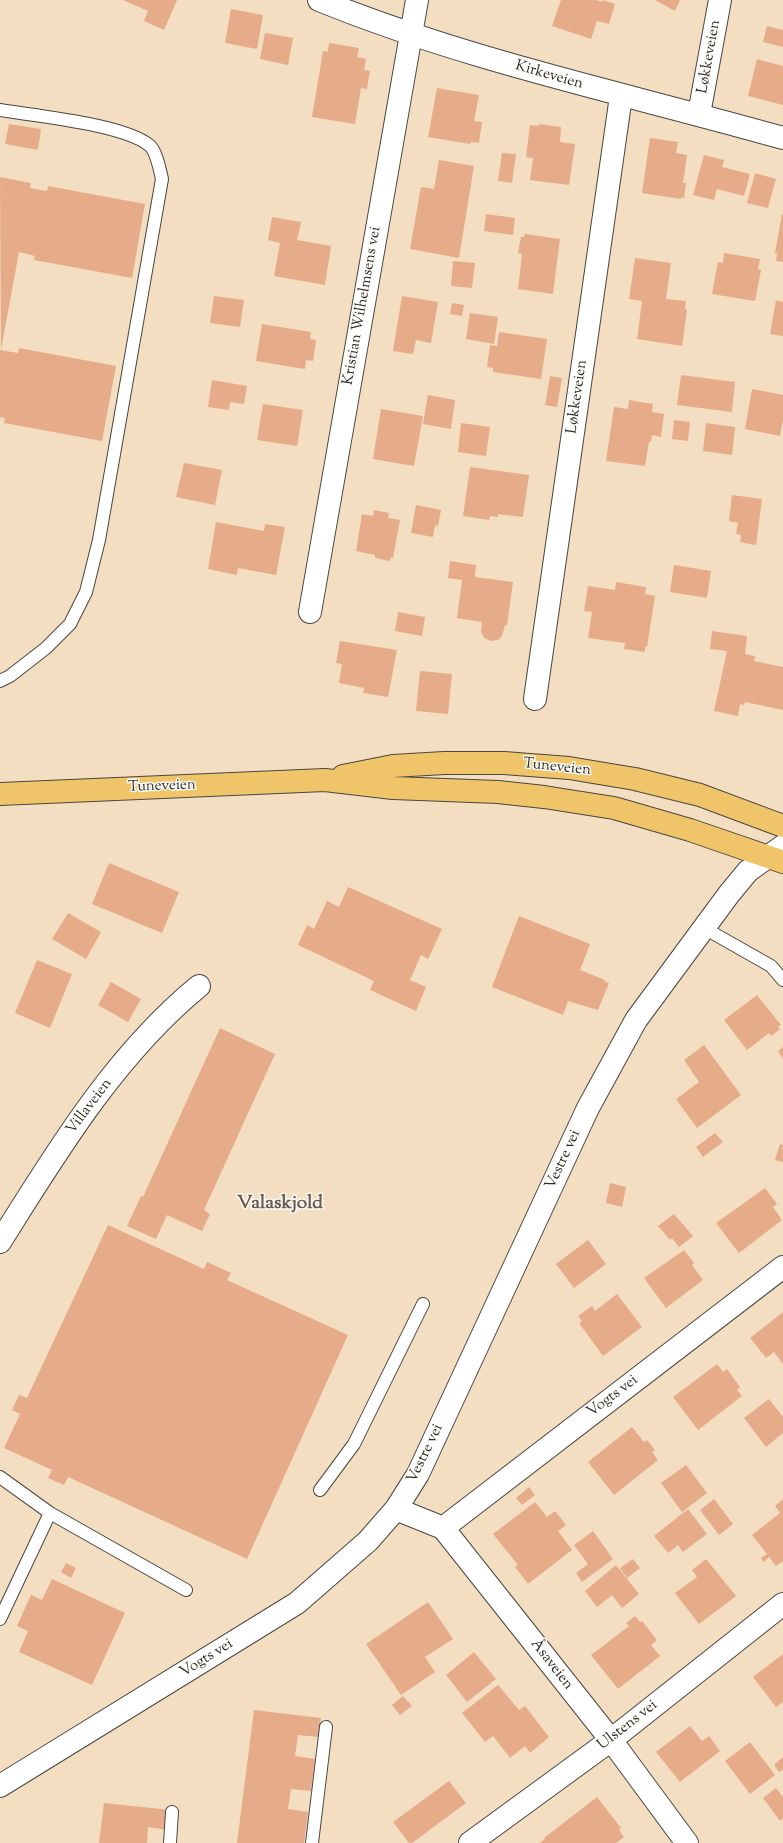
<!DOCTYPE html>
<html>
<head>
<meta charset="utf-8">
<style>
  body { margin:0 }
  canvas { display:block; background:#f4dec1 }
</style>
</head>
<body>
<canvas width="783" height="1843"></canvas>
<script>
const ctx = document.querySelector('canvas').getContext('2d');
ctx.lineJoin = 'round';
function fill(path, color) {
  ctx.fillStyle = color;
  ctx.fill(path, 'evenodd');
}
function trace(path, color, width, dash) {
  ctx.strokeStyle = color;
  ctx.lineWidth = width;
  ctx.lineCap = dash ? 'butt' : 'round';
  ctx.setLineDash(dash || []);
  ctx.stroke(path);
}
function label(font, color, halo, rows, align = 'center') {
  ctx.font = font + ' "Sorts Mill Goudy",serif';
  ctx.lineWidth = 3;
  ctx.setLineDash([]);
  ctx.textBaseline = 'middle';
  ctx.strokeStyle = halo;
  ctx.fillStyle = color;
  for (const [text, x, y, turn = 0] of rows) {
    ctx.save();
    ctx.translate(x, y);
    ctx.rotate((+turn || 0) * Math.PI / 180);
    ctx.textAlign = isNaN(turn) ? turn : align;
    if (halo) ctx.strokeText(text, 0, 0);
    ctx.fillText(text, 0, 0);
    ctx.restore();
  }
}
fill(new Path2D(`
  M123 0H177L164 30 144 21 148 11Z
  M561 0H596L603 2V0L615 4 609 24 597 21 591 39 552 26Z
  M655 0H680L675 11Z
  M231 9 263 15 257 49 225 43Z
  M767 26 783 30V47L763 42Z
  M265 33 293 38 288 65 260 59Z
  M329 43 359 48 357 57 366 59 364 70 370 71 367 89 361 88 355 124 312 117 323 51 328 52Z
  M757 59 783 66V105L748 96Z
  M437 88 479 95 474 121 482 122 479 143 471 142 470 144 428 137Z
  M9 124 41 129 38 150 5 144Z
  M539 124 561 127 560 142 575 144 569 185 530 180 533 158 526 157 530 125 539 126Z
  M650 138 678 142 676 153 687 155 683 183H686L684 198 681 197V199L642 193Z
  M502 153 516 154 512 183 498 181Z
  M704 155 724 160 722 167 750 174 744 196 717 189 714 200 693 195Z
  M439 160 474 166 459 258 410 249 421 187 434 189Z
  M755 173 776 179 768 208 747 203Z
  M0 177 31 183 30 188 47 191 48 186 145 204 132 278 34 260 35 256 19 252 1 350Z
  M486 214 515 218 513 235 484 231Z
  M782 214H783V262L776 261 777 253H775Z
  M272 217 301 222 297 240 331 246 325 285 274 276 280 243 268 240Z
  M525 234 560 239 553 294 518 289 522 254 518 253 521 237H524Z
  M724 253 760 259 758 269 761 270 755 301 712 294 718 262 723 263Z
  M635 258 671 263 666 299 686 301 685 309 687 310 682 346 637 339 642 301 629 299Z
  M453 261 475 263 472 288 451 286Z
  M214 296 244 300 240 327 210 323Z
  M402 296 438 302 431 343 416 340 413 354 393 351Z
  M776 300 783 302V336L770 334Z
  M452 303 464 305 462 316 450 314Z
  M470 313 498 317 494 344 466 339Z
  M262 324 311 332 310 339 316 340 313 361 306 360 305 369 256 361Z
  M499 332 547 339 541 379 493 372V368L487 367 490 345 497 346Z
  M19 348 116 366 102 441 4 423 5 418 0 417V350L18 353Z
  M681 375 735 382 732 412 677 405Z
  M550 376 562 378 557 407 545 405Z
  M212 380 247 386 244 404 230 402 229 410 208 407Z
  M752 389 783 395V420L780 436 745 429Z
  M428 395 455 400 451 429 423 424Z
  M629 400 653 404 652 412 664 414 661 437 652 435 651 442H649L645 466 606 461 614 407 628 409Z
  M263 404 303 410 297 446 257 440Z
  M381 409 423 416 414 466 373 459Z
  M674 420 690 422 688 441 672 439Z
  M461 423 490 427 486 456 458 452Z
  M706 423 735 427 732 455 703 451Z
  M184 463 222 470 215 505 176 497Z
  M470 467 529 475 523 517 498 514V517L490 516 489 520 463 516Z
  M732 495 762 499 756 545 740 542 741 535 736 534 738 523 729 521Z
  M416 505 441 510 438 526 435 525 433 537 411 533Z
  M374 510 389 513 388 518 400 520 393 558 391 557 390 561 375 558V555L356 551 362 514 373 516Z
  M216 522 264 531 265 524 285 527 276 575 238 568 237 575 208 569Z
  M450 561 476 565 475 577 513 582 507 625H505L502 636 498 640 491 641 484 638 481 631 482 622 457 618 462 580 448 578Z
  M674 565 711 571 707 598 670 592Z
  M616 582 646 587 645 594 655 596 647 647 645 646V652L624 649 625 643 588 638 592 612 584 611 588 586 615 590Z
  M398 612 425 617 422 636 395 631Z
  M712 631 747 636 745 654 755 656 754 661 783 667V710L745 702 744 705 740 704 738 716 714 711 727 651 710 649Z
  M340 641 397 650 388 697 363 693 364 688 339 683 342 664 336 663Z
  M420 671 452 674 448 714 416 711Z
  M109 863 179 892 162 933 92 904Z
  M348 887 442 929 428 959 421 955 410 980 426 987 416 1011 370 990 374 981 298 945 307 925 314 929 327 901 339 907Z
  M68 913 101 932 86 959 52 939Z
  M519 916 590 944 580 970 605 980 604 981 609 983 598 1010 568 1001 563 1015 492 987Z
  M37 960 72 974 50 1028 15 1013Z
  M111 982 141 999 128 1022 98 1005Z
  M757 995 781 1025 778 1027 780 1029 771 1036 769 1033 747 1050 724 1020Z
  M220 1028 275 1054 204 1210 210 1214 202 1231 167 1215 156 1239 127 1226 141 1196 143 1197Z
  M704 1045 741 1095 697 1128 676 1099 699 1082 684 1060Z
  M783 1047V1059L778 1051Z
  M715 1133 723 1142 703 1157 696 1147Z
  M780 1144 783 1145V1162L775 1160Z
  M610 1183 626 1187 622 1207 606 1203Z
  M765 1188 777 1204 773 1207 782 1220 739 1253 716 1223Z
  M674 1214 693 1236 679 1247 672 1238 670 1240 658 1226Z
  M108 1225 204 1269 207 1262 231 1273 227 1280 348 1335 247 1559 68 1477 64 1485 48 1478 52 1470 4 1448 20 1414 12 1410 19 1395 27 1398Z
  M588 1240 606 1264 574 1288 556 1264Z
  M684 1250 694 1263 692 1265 703 1280 666 1308 644 1278Z
  M617 1294 642 1327 603 1356 579 1323 582 1321 578 1316 592 1306 595 1311Z
  M783 1312V1364L774 1352 766 1358 750 1338Z
  M717 1364 723 1372 727 1369 740 1387 737 1390 742 1396 698 1430 673 1397Z
  M769 1399 783 1417V1433L766 1447 744 1418Z
  M632 1427 644 1442 647 1440 655 1450 652 1452 658 1460 614 1495 588 1462Z
  M686 1465 707 1493 682 1512 661 1483Z
  M529 1487 535 1495 522 1505 516 1498Z
  M714 1499 733 1524 719 1535 700 1510Z
  M783 1499V1561L776 1566 769 1557 764 1562 761 1558 767 1554 752 1535 780 1513 775 1506Z
  M535 1502 547 1517 555 1511 566 1525 558 1531 572 1550 528 1584 515 1567 518 1565 493 1534Z
  M688 1509 707 1534 683 1552 678 1545 668 1553 654 1536Z
  M593 1531 613 1559 582 1582 576 1573 588 1564 574 1545Z
  M633 1559 640 1568 627 1578 620 1568Z
  M706 1559 736 1596 699 1624 675 1593 697 1577 692 1570Z
  M66 1563 76 1568 71 1578 61 1572Z
  M616 1565 639 1594 622 1608 612 1595 597 1607 585 1591Z
  M52 1579 125 1613 92 1685 19 1652 28 1631 17 1626 31 1595 42 1600Z
  M428 1602 453 1639 425 1657 435 1672 401 1695 366 1644Z
  M635 1616 640 1622 642 1621 657 1640 651 1645 660 1656 618 1689 591 1655 629 1626 626 1623Z
  M474 1652 496 1679 467 1702 446 1675Z
  M783 1654V1702L776 1707 753 1677Z
  M498 1685 519 1710 525 1706 549 1737 530 1753 525 1746 510 1758 493 1736 485 1742 462 1713Z
  M403 1696 412 1706 400 1715 392 1705Z
  M254 1710 321 1718 318 1737 298 1735 295 1756 315 1759 311 1791 291 1789 288 1809 308 1812 304 1843H237Z
  M690 1726 702 1741 709 1736 720 1751 680 1782 656 1752Z
  M750 1742 775 1775 750 1794 725 1761Z
  M783 1757V1770L779 1772 774 1765Z
  M449 1781 466 1803 412 1843H409L393 1822Z
  M776 1788 783 1797V1818L780 1821 763 1798Z
  M597 1797 621 1828 619 1830 624 1837 616 1843H540L545 1839 544 1838Z
  M104 1803 170 1810 168 1830 148 1827 147 1843H99Z`), '#e6ab88');
const service = new Path2D(`
  M0 110C36 116 122 124 149 145 156 150 160 170 162 179L99 540 86 592 70 624 46 648 10 676 0 681
  M704 928 771 966 783 980
  M0 1477 50 1513 186 1590
  M320 1490 354 1444 423 1304
  M0 1619 50 1513
  M170 1843 172 1812
  M312 1843 326 1727`);
const minor = new Path2D(`
  M319 0C469 61 628 94 783 138
  M699 114 720 0
  M310 612 417 0
  M535 699 621 96
  M0 1242C57 1151 115 1055 199 986
  M396 1509 443 1528 611 1740 687 1843
  M443 1528 783 1267
  M470 1843 611 1740 783 1604`);
const tertiary = new Path2D(`
  M0 1786 297 1603 368 1541 396 1509 418 1474 588 1108 636 1020 729 894 748 871 783 846`);
const primary = new Path2D(`
  M343 776 393 766 444 763H504L569 768 635 779 700 795 783 826
  M0 794 325 780 393 788 498 792 544 797 614 808 690 830 783 862`);
trace(service, '#494642', 14);
trace(minor, '#494642', 24);
trace(tertiary, '#494642', 24);
trace(primary, '#494642', 24);
trace(service, '#fff', 12);
trace(minor, '#fff', 22);
trace(tertiary, '#fff', 22);
trace(primary, '#f0c469', 22);
label('15px', '#2b2b2b', '#fdfcf7', [
  ["Løkkeveien",710,57,-80],
  ["Kirkeveien",549,76,16],
  ["Kristian Wilhelmsens vei",363,306,-80],
  ["Løkkeveien",578,397,-82],
  ["Tuneveien",557,768,6],
  ["Tuneveien",162,787,-2],
  ["Villaveien",90,1107,-53],
  ["Vestre vei",564,1160,-65],
  ["Vogts vei",613,1397,-37],
  ["Vestre vei",426,1454,-64],
  ["Vogts vei",207,1659,-32],
  ["Åsaveien",551,1665,52],
  ["Ulstens vei",628,1726,-38]
]);
label('bold 19px', '#6c584c', '#fdfcf7', [
  ["Valaskjold",280,1205]
]);
</script>
</body>
</html>
